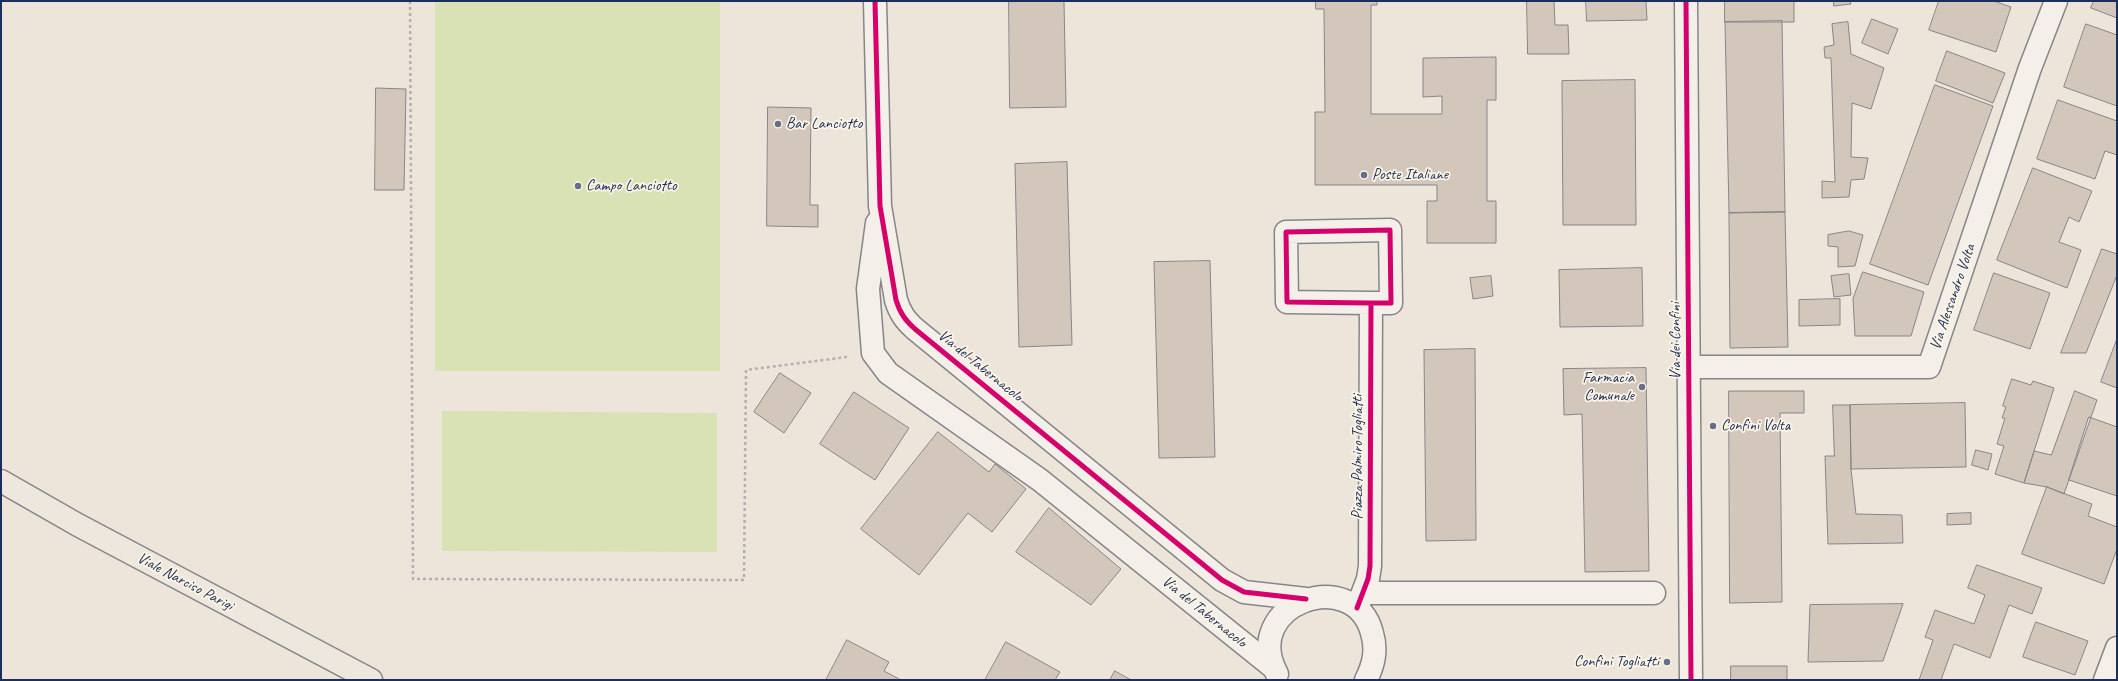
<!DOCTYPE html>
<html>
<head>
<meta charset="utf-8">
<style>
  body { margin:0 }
  #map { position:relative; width:2118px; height:681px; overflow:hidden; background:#ede5da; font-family:Caveat,sans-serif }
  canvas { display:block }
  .frame { position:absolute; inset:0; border:2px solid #1b2f5e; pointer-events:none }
</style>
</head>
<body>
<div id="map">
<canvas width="2118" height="681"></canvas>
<div class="frame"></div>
</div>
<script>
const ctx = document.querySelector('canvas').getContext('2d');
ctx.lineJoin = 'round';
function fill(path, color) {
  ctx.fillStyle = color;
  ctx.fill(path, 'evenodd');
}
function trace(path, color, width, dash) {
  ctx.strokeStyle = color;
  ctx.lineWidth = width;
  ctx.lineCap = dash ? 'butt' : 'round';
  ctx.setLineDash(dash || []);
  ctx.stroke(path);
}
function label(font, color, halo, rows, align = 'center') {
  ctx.font = font + ' Caveat,sans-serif';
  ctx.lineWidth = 3.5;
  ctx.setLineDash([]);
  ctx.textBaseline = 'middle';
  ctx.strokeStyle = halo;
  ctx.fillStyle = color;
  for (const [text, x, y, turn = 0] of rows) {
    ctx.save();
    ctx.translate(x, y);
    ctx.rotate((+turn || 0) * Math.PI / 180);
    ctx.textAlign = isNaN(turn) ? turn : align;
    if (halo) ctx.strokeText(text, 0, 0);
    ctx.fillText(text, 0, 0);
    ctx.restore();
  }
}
fill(new Path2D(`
  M435 1H720V371H435Z
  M442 411 717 413V552L442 551Z`), '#d8e2b4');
const building = new Path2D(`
  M1009 1H1064L1066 107 1010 108Z
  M1316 1H1377V5H1371V114H1442V96L1423 97V58L1496 57V100H1487V201H1496V243H1427V201H1437V185H1315V112H1325L1324 9H1316Z
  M1527 1H1554L1555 25H1568L1569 54H1528Z
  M1586 1H1646L1647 20 1587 21Z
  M1725 1H1794V22H1725Z
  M1834 1H1850L1851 4 1834 6Z
  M1939 1H1994L2011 7 1996 52 1929 30Z
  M2094 1H2117V18L2091 8Z
  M1872 19 1898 29 1888 54 1862 43Z
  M1782 21 1785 212 1729 213 1725 22Z
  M1848 22 1851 54 1884 68 1871 109 1852 103 1851 157 1868 158 1864 179 1851 180 1849 197 1822 198V181L1835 182 1831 58H1825L1824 47 1834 45 1832 24Z
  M2086 24 2117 35V106L2064 87Z
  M1947 51 2005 73 1993 103 1936 81Z
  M1635 80 1636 225H1563L1562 81Z
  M1935 85 1993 106 1928 285 1870 264Z
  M376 88 406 89 404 190H375Z
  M2058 100 2117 121V155L2105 151 2095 179 2037 159Z
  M768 107 811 108 810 205H818V227L767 226Z
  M1067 162 1072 345 1019 347 1015 164Z
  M2033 168 2092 191 2079 222 2069 217 2059 242 2081 250 2067 288 1997 260Z
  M1785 212 1788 347 1730 348 1729 213Z
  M1849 231 1863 235 1855 266 1838 267V247L1828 246V235Z
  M2102 249 2117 254V275L2086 353H2061Z
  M1210 261 1215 457 1159 458 1154 262Z
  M1642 268 1643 326 1560 327 1559 270Z
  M1863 272 1924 292 1911 336H1855L1853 299Z
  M1994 273 2050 293 2030 349 1974 330Z
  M1849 274 1851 295 1834 297 1831 276Z
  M1491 276 1493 296 1473 299 1470 278Z
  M1840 299V325L1799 326V300Z
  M2117 339V388L2101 382Z
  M1475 349 1476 540 1426 541 1424 350Z
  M1646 368 1649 571 1585 572 1582 414 1564 415 1563 369Z
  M780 373 811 393 784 433 754 412Z
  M2012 379 2031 385 2033 381 2054 388 2024 483 1995 474 2004 446 1997 444 2005 418H2002L2006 407 2003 406Z
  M1729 391H1804V413H1780L1782 602 1730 603Z
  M2075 391 2097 400 2064 494 2047 487 2024 483 2034 451 2051 455Z
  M854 392 909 428 875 480 820 444Z
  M1965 403 1966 467 1851 469 1850 405Z
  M1833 405H1850L1851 469 1856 514 1902 515 1903 543 1828 544 1825 456H1834Z
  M2089 417 2117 427V496L2069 480Z
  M938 432 989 472 995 464 1026 489 992 532 968 513 919 575 861 529Z
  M1976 450 1992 454 1988 470 1972 465Z
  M2047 487 2092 504 2088 516 2117 527V549L2104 584 2022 554Z
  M1049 508 1121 569 1091 605 1016 552Z
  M1971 513V524L1947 525V514Z
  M1977 565 2042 588 2032 614 2009 605 1990 658 1954 644 1941 680H1919L1933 640 1925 637 1935 610 1974 624 1985 595 1968 588Z
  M1903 604 1883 661 1808 662 1810 605Z
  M2036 622 2088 641 2075 675 2023 657Z
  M847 640 889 662 884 671 901 680H826Z
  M1006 642 1060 672 1055 680H985Z
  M1731 666H1787V680H1731Z
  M1115 671 1131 680H1110Z`);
fill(building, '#d3c7bb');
trace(building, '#86868a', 1);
const street = new Path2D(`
  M875 1 880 206 896 300C900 313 905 320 915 329L1222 580 1244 592 1306 599
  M877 223 868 289 873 353 888 373 1040 480 1274 668
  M1689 367H1929L2030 68 2056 1
  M1363 593H1654
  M1357 608 1368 579 1370 566 1371 303H1391L1390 230 1286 232 1287 302 1371 303
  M1277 674C1239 604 1354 564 1372 633 1377 650 1374 664 1366 680
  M2105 680 2117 648`);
const secondary = new Path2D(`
  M1686 1 1691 680`);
const primary = new Path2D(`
  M1 481 78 525 371 680`);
trace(street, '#86868a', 25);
trace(secondary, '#86868a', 25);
trace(primary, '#86868a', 25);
trace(new Path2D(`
  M410 1 413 579 744 580 746 370 847 357`), '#b1b1b2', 2.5, [3, 3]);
trace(street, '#f4f0e9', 22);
trace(secondary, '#f4f0e9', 22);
trace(primary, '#ede7dd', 22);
trace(new Path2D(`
  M875 1 880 206 896 300C900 313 905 320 915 329L1222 580 1244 592 1306 599
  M1686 1 1691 680
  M1357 608 1368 579 1370 566 1371 303H1391L1390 230 1286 232 1287 302 1371 303`), '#d6006c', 5);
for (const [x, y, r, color] of [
  [778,124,4,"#646f89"],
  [1364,175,4,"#646f89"],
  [578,186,4,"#646f89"],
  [1642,387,4,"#646f89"],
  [1713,426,4,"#646f89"],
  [1667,662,4,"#646f89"]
]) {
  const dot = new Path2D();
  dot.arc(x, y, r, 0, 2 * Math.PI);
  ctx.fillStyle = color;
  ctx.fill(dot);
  trace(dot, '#fcf5e5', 1.5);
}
label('16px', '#1b2f5e', '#fcf5e5', [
  ["Bar Lanciotto",786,124],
  ["Poste Italiane",1372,175],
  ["Campo Lanciotto",586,186],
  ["Farmacia",1634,378,"right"],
  ["Comunale",1634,396,"right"],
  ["Confini Volta",1721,426],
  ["Confini Togliatti",1659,662,"right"]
], 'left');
label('16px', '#1b2f5e', '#fcf5e5', [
  ["Via Alessandro Volta",1953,297,-71],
  ["Via dei Confini",1676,341,-90],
  ["Via del Tabernacolo",980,366,39],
  ["Piazza Palmiro Togliatti",1358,457,-90],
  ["Viale Narciso Parigi",185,582,28],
  ["Via del Tabernacolo",1204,612,39]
]);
</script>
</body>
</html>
